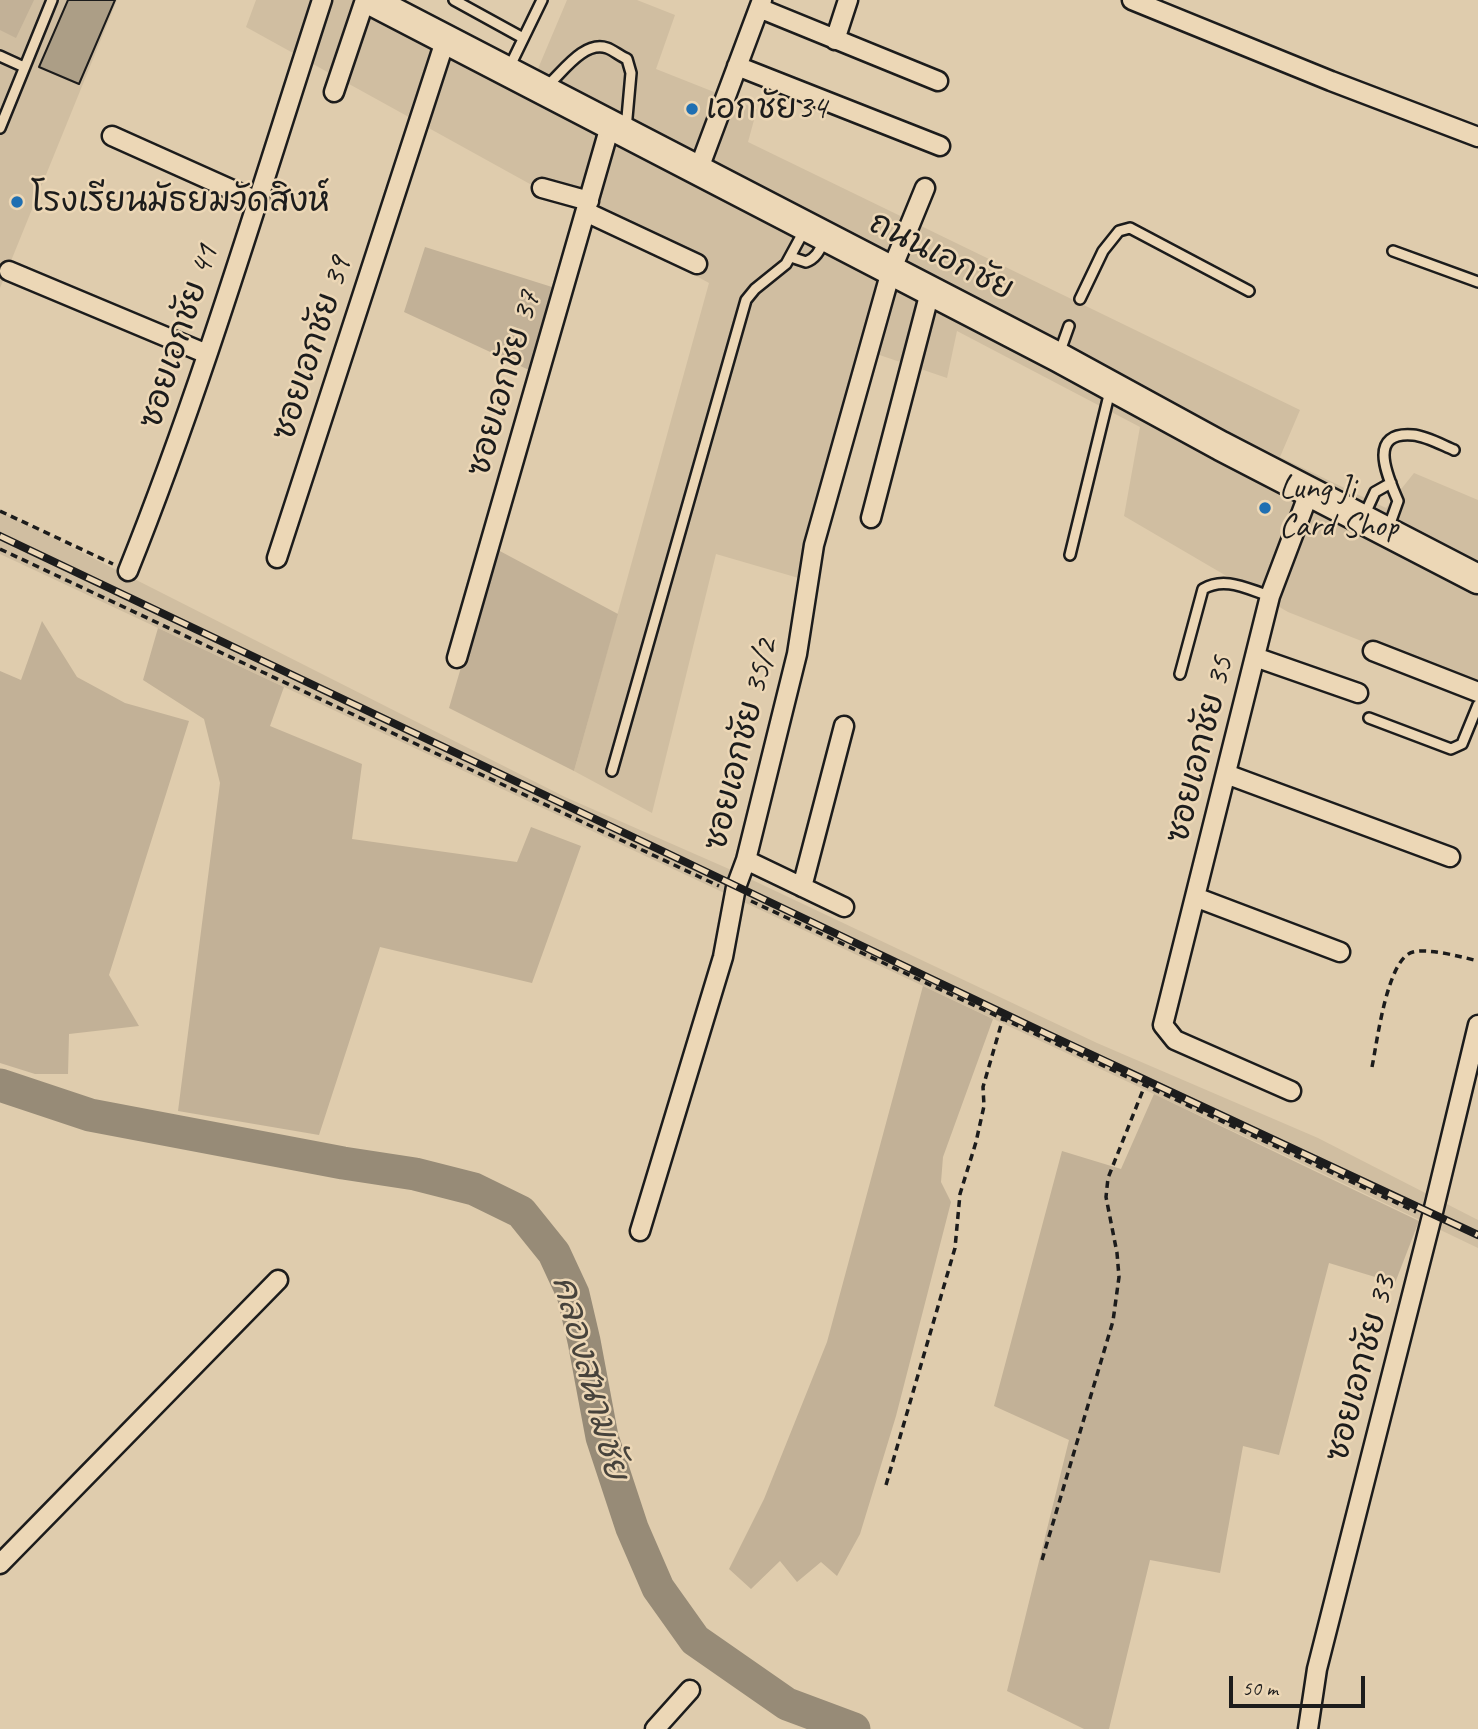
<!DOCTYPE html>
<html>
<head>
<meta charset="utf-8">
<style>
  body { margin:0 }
  #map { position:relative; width:1478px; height:1729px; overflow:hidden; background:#dfccad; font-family:Caveat,sans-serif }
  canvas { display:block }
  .scale { position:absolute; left:1229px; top:1676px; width:136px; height:32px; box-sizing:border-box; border:4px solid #1c1c1c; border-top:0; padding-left:9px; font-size:21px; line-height:24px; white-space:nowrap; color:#1c1c1c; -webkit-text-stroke:5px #ecd7b6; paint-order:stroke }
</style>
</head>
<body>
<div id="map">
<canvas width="1478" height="1729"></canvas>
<div class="scale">50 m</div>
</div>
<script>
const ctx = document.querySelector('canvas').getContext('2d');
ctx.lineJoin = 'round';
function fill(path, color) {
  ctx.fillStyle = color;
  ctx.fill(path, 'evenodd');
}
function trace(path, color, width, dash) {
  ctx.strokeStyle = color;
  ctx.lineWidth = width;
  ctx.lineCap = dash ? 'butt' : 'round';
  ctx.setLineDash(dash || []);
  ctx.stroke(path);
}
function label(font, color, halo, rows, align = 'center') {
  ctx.font = font + ' Caveat,"Playpen Sans Thai",sans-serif';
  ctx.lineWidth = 5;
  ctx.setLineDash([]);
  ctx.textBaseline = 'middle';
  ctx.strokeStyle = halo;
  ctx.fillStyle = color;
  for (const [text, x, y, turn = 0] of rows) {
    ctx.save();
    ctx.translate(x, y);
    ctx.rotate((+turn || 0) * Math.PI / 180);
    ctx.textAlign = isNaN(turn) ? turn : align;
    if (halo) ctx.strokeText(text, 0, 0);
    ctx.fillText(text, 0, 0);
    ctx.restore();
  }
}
fill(new Path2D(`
  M0 0H117L0 288Z
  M256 0H406L537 71 567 0H637L675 15 656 69 757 109 748 142 1300 410 1280 457 1386 508 1414 473 1478 500V687L1288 612 1124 516 1140 427 957 331 947 378 859 348 802 579 716 554 652 813 574 771 709 283 246 27Z
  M0 511 565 797 729 869 1097 1043 1318 1138 1478 1220V1248L1282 1154 0 554Z`), '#d0bea1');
fill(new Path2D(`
  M0 0H34L16 38 0 30Z
  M425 247 552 287 529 370 404 312Z
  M496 549 618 614 574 771 449 708Z
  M42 621 77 677 125 703 189 721 109 975 139 1026 69 1034 68 1074H35L0 1063V671L21 680Z
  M158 628 284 687 270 726 362 764 352 839 517 862 531 827 581 846 532 983 380 947 319 1135 178 1111 220 783 204 719 143 680Z
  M923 986 993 1019 943 1157 941 1182 951 1202 896 1416 860 1534 837 1576 821 1562 797 1582 780 1561 751 1589 729 1569 764 1499 827 1342Z
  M1154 1094 1419 1221 1395 1283 1329 1263 1279 1455 1243 1446 1220 1573 1150 1560 1109 1729H1084L1007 1691 1069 1440 994 1406 1062 1151 1121 1169Z`), '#c2b197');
trace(new Path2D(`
  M0 1085 90 1115 343 1163 415 1174 474 1189 521 1212 554 1253 573 1294 584 1341 602 1437 632 1528 658 1588 695 1640 787 1704 854 1729`), '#978b77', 33);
const building = new Path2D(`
  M68 0H115L79 84 39 67Z`);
fill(building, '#ac9e86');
trace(building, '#1c1c1c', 2);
const lane = new Path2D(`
  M454 0 523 38
  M0 56 24 67
  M509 68 542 0
  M547 86C562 73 584 40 607 48 613 50 620 56 627 59L631 73 626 129
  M0 128 52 0
  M1393 251 1478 282
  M791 257 806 262C817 258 820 249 825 239
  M1080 299 1103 251 1119 231 1130 228 1249 291
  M1059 354 1069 326
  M1364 516 1375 492 1391 483
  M1388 529 1398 501C1389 479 1365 431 1413 435 1426 436 1442 445 1454 450
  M1070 555 1110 391
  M1180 674 1203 589C1225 576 1247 589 1270 596
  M1369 718 1451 749 1462 744 1478 705
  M612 771 746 300 755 289 786 264 805 229`);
const street = new Path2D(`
  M1132 0 1331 81 1478 137
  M759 8 938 81
  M835 40 848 0
  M737 66 940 146
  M334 92 365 0
  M112 136 257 201
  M698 171 762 0
  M542 188 589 201
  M586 212 697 264
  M9 271 207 354
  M871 518 930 292
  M277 558 446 38
  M128 571C203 384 260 191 322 0
  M1373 651 1478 692
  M1255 657 1358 693
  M457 658 610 126
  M1226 774 1450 857
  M746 860 844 907
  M802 887 844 726
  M1195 897 1340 952
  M1291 1091 1175 1040 1163 1025 1270 596 1309 493
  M640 1231 723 957 736 887 746 860 797 654 814 545 891 271 925 188
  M0 1564 278 1280
  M655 1729 690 1690
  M1308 1729 1317 1669 1433 1212 1478 1025`);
const primary = new Path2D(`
  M370 0 1058 357 1221 446 1478 579`);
trace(lane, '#1c1c1c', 14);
trace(street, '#1c1c1c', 23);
trace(primary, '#1c1c1c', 33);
trace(new Path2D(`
  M0 511 113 564
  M0 549 719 886
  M751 901 1416 1212
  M1372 1067C1377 1043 1387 958 1413 952 1429 948 1462 957 1478 961
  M886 1485 955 1248 960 1194 976 1142 984 1106 983 1087 1003 1018
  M1042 1560 1113 1321 1119 1277 1117 1253 1106 1197 1108 1178 1145 1085`), '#1c1c1c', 3.5, [7, 5]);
trace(lane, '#ecd7b6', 9);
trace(street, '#ecd7b6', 18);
trace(primary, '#ecd7b6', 28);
const rail = new Path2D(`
  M0 536 1045 1033 1478 1235`);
trace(rail, '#1c1c1c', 8);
trace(rail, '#ecd7b6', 5, [16]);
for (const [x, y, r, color] of [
  [692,109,7,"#1f6fb2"],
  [17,202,7,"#1f6fb2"],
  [1265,508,7,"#1f6fb2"]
]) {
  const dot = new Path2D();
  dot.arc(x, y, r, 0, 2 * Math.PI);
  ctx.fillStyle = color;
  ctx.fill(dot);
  trace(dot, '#ecd7b6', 2.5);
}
label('33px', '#1c1c1c', '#ecd7b6', [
  ["เอกชัย34",706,109],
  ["โรงเรียนมัธยมวัดสิงห์",31,202],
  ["Lung Ji",1279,489],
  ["Card Shop",1279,527]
], 'left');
label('33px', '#1c1c1c', '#ecd7b6', [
  ["ถนนเอกชัย",941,257,27],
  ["ซอยเอกชัย 41",180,337,-72],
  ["ซอยเอกชัย 39",313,349,-72],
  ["ซอยเอกชัย 37",505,384,-74],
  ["ซอยเอกชัย 35/2",742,745,-76],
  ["ซอยเอกชัย 35",1201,750,-76],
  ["ซอยเอกชัย 33",1362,1369,-75]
]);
label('italic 35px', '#47433c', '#ecd7b6', [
  ["คลองสนามชัย",589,1378,75]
]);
</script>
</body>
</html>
